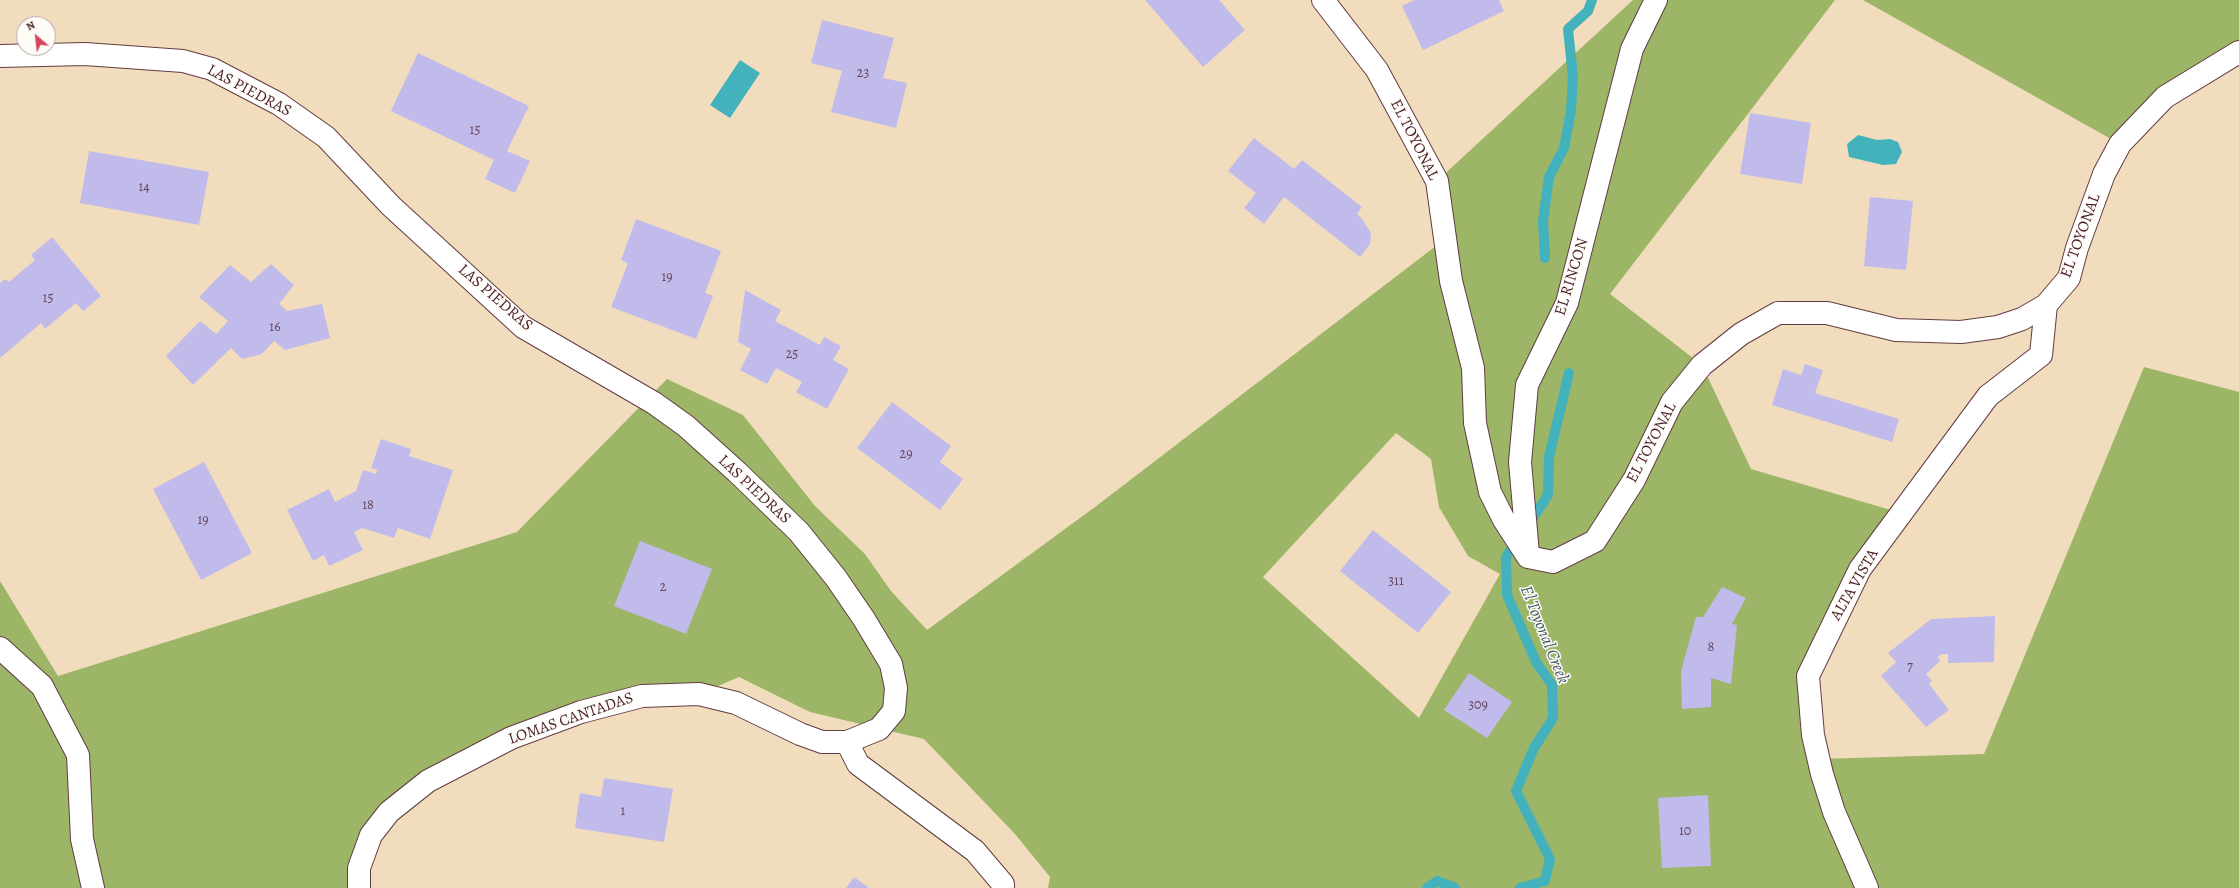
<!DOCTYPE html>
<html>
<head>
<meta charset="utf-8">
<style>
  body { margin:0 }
  #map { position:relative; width:2239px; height:888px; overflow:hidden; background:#f1ddbd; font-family:Alegreya,serif }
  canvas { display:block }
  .north { position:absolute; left:16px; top:16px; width:40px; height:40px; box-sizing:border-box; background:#fdfcf7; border:1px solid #b5a4a5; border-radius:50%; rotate:332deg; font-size:11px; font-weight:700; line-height:16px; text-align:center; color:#4a1f2b }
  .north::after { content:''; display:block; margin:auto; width:14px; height:18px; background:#d1495b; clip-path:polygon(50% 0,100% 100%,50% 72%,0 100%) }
</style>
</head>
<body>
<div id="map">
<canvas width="2239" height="888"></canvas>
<div class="north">N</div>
</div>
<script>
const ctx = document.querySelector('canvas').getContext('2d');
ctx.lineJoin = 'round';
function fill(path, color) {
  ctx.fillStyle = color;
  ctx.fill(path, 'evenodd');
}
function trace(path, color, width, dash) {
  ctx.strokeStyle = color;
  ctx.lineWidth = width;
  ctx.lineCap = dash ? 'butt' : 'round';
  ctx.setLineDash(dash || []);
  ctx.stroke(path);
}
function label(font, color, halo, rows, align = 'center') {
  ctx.font = font + ' Alegreya,serif';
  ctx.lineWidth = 3;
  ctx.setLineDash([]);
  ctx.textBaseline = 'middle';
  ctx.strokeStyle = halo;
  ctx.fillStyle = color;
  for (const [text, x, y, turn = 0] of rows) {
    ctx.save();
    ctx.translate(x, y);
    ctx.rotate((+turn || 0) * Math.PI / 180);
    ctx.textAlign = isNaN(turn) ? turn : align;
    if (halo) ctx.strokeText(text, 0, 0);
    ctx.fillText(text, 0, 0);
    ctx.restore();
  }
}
fill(new Path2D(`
  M1633 0H1835L1610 294 1702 365 1751 469 1901 513 1808 676 1820 759 1984 754 2144 367 2239 392V888H1048L1050 877 1015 834 924 739 810 712 739 677 699 694 581 712 389 812 359 888H0V581L58 676 517 532 667 379 743 415 815 506 865 554 891 591 927 630 1095 507 1445 239 1437 181ZM1396 433 1431 459 1439 507 1468 556 1500 574 1419 718 1263 577Z
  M1863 0H2239V52L2120 144Z`), '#9cb566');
fill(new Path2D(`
  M740 60 760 73 730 118 710 105Z
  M1858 135 1877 140 1890 139 1898 142 1902 152 1896 164 1883 165 1849 157 1847 144Z`), '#43b2bd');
trace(new Path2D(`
  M1545 258 1543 221 1549 177 1564 148 1571 111 1573 77 1568 29 1588 11 1592 0
  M1529 524 1548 495 1549 457 1569 373
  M1517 540 1506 557 1507 595 1536 662 1552 685 1553 718 1534 748 1516 791 1550 859 1545 881 1520 888
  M1427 888 1437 881 1455 888`), '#43b2bd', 10);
fill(new Path2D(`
  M1145 0H1219L1245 30 1203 67Z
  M1414 0H1499L1504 11 1423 50 1402 6Z
  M822 20 894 38 883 78 907 83 896 128 831 112 842 71 811 63Z
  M418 53 529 106 507 151 530 161 515 193 485 179 494 160 391 111Z
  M1750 113 1811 123 1802 184 1740 174Z
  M1254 138 1294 169 1302 160 1362 207 1357 214 1362 219 1371 233 1370 244 1360 257 1284 197 1264 224 1244 208 1256 193 1228 171Z
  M89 151 209 172 199 225 80 203Z
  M1870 197 1913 201 1906 270 1864 266Z
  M636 219 721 251 705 293 713 296 696 339 611 307 628 263 621 260Z
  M52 237 101 296 83 311 76 303 45 329 41 323 0 358V283L5 279 9 282 35 260 31 255Z
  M271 264 294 285 279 304 287 311 322 304 330 338 285 350 274 341 262 354 242 359 231 348 193 385 166 356 200 321 216 334 228 321 199 297 230 265 251 282Z
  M745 290 781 310 775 321 820 345 824 337 841 346 833 360 849 369 827 409 796 392 802 382 776 368 767 384 740 370 751 349 738 342Z
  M1805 364 1823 370 1815 393 1899 419 1892 442 1772 405 1783 369 1801 375Z
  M892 402 951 446 940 462 963 479 940 510 857 448Z
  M381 439 411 449 409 456 453 470 430 539 398 528 394 538 362 528 354 532 363 550 329 566 324 555 313 561 287 510 329 489 335 502 356 491 363 470 376 474 377 470 371 468Z
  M204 462 252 553 201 580 153 489Z
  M1373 530 1451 592 1418 633 1340 571Z
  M640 541 712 569 686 634 614 606Z
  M1722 587 1746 598 1732 624 1737 625 1731 684 1711 678V707L1682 709 1681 671 1696 617H1703Z
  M1995 616 1994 662 1948 663V654H1942L1938 657 1940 661 1926 674 1932 681 1929 684 1949 710 1926 727 1881 676 1896 662 1888 653 1931 619Z
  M1469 673 1512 702 1487 738 1444 710Z
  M604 778 673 789 664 842 575 828 580 793 601 797Z
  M1708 795 1711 866 1662 868 1658 798Z
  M854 877 869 888H846Z`), '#c1bbec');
const street = new Path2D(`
  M1323 0 1377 70 1437 181 1451 281 1473 368 1475 423 1490 492 1504 520 1528 557 1553 562 1595 541 1634 480 1672 402 1702 365 1741 334 1778 313H1827L1896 330 1961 332 1998 327 2022 319 2046 305 2069 278 2077 248 2104 174 2120 144 2165 97 2239 52
  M0 56 85 54 183 61 212 69 279 104 326 137 391 206 523 327 654 403 686 426 737 472 799 532 836 578 864 619 891 664 896 688 894 711 879 729 847 742H822L800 734 736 703 699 694 642 696 581 712 511 738 428 781 389 812 371 835 359 868V888
  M1528 554 1520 462 1527 385 1567 303 1632 49 1656 0
  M0 648 42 686 78 755 82 839 93 888
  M847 742 858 764 975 851 1003 884V888
  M1867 888 1834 812 1822 774 1813 735 1808 676 1860 569 1988 396 2041 355 2046 305`);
trace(street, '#633c41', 24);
trace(street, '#fff', 22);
label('14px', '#68465b', null, [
  ["23",863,74],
  ["15",475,131],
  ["14",144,188],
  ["19",667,278],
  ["15",48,299],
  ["16",275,328],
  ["25",792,355],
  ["29",906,455],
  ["18",368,506],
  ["19",203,521],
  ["311",1396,582],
  ["2",663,588],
  ["8",1711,648],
  ["7",1910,668],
  ["309",1478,706],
  ["1",623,812],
  ["10",1685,832]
]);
label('16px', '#4a1f2b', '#fdfcf7', [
  ["LAS PIEDRAS",249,91,28],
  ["EL TOYONAL",1414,140,63],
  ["EL TOYONAL",2081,236,-70],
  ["EL RINCON",1572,277,-73],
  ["LAS PIEDRAS",495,298,41],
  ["EL TOYONAL",1652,443,-62],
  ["LAS PIEDRAS",754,490,43],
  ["ALTA VISTA",1855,585,-60],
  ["LOMAS CANTADAS",571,719,-19]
]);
label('italic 17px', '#475a65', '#fdfcf7', [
  ["El Toyonal Creek",1544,635,68]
]);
</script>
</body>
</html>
